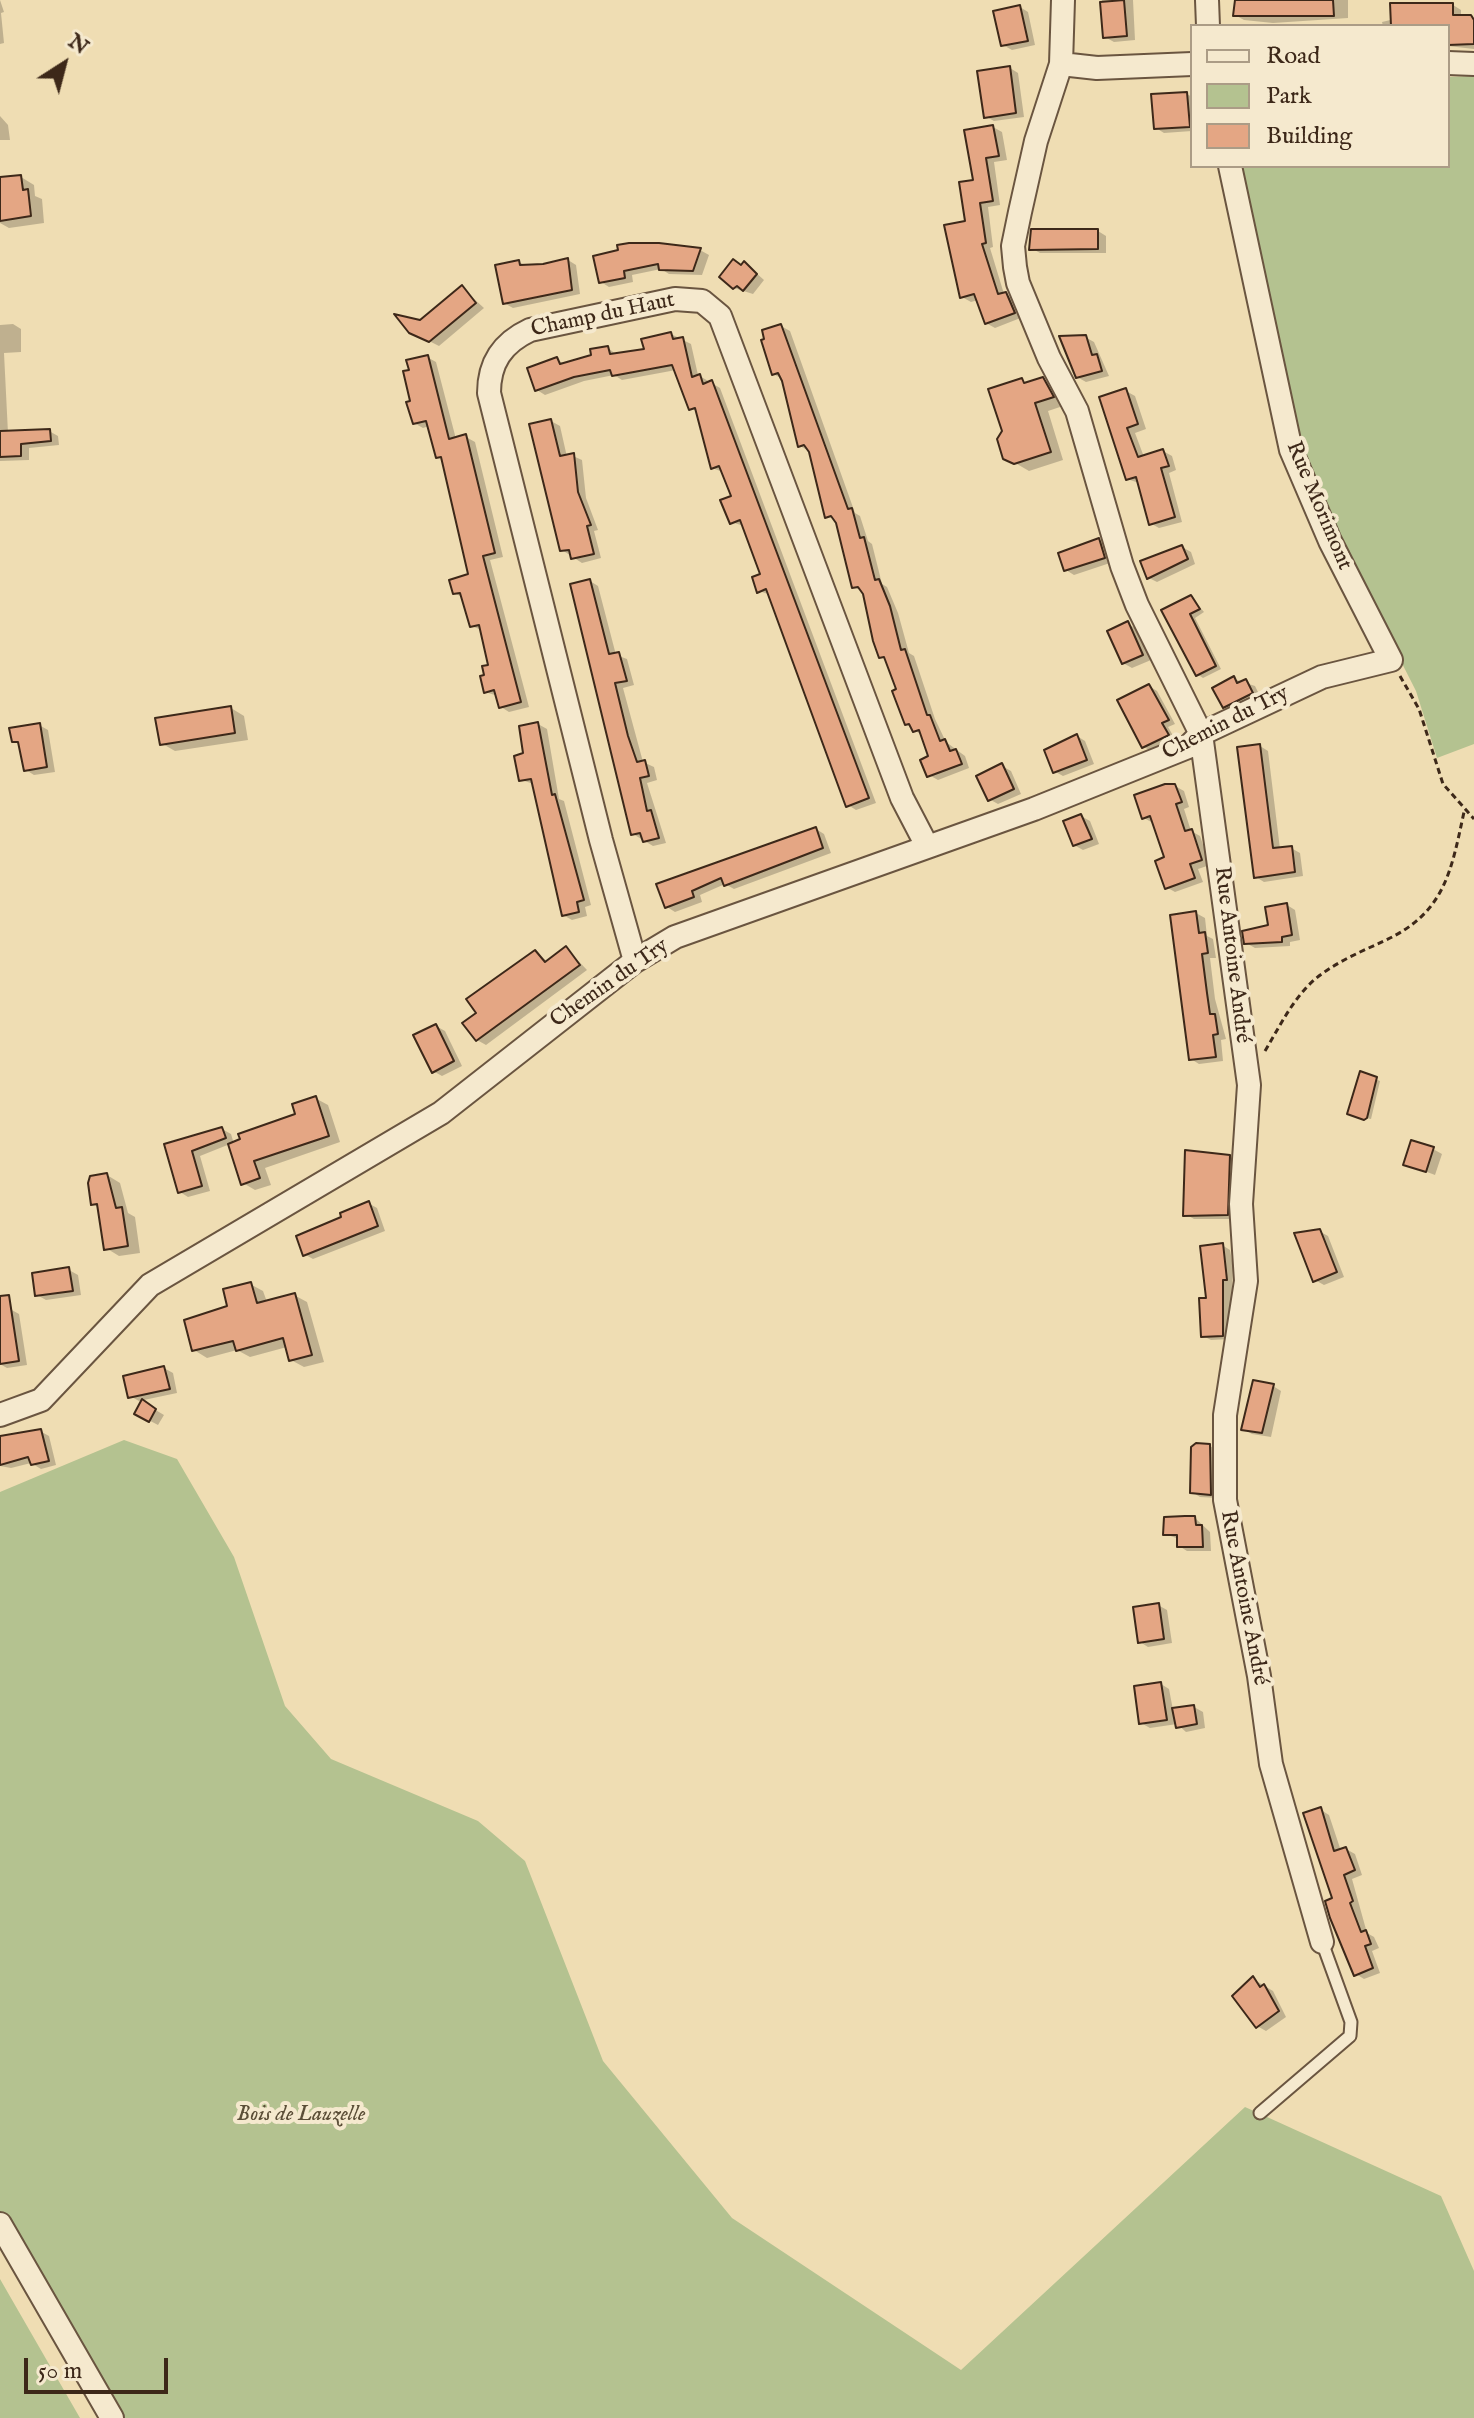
<!DOCTYPE html>
<html>
<head>
<meta charset="utf-8">
<style>
  body { margin:0 }
  #map { position:relative; width:1474px; height:2418px; overflow:hidden; background:#efddb3; font-family:"IM FELL English",serif }
  canvas { display:block }
  .legend { position:absolute; left:1190px; top:24px; width:260px; height:144px; box-sizing:border-box; background:#f5e9ce; border:2px solid #ab9c86; margin:0; padding:10px 14px; list-style:none; font-size:24px; color:#3d2819 }
  .legend li { display:flex; align-items:center; gap:16px; height:40px }
  .legend b { width:40px; border:2px solid #ab9c86 }
  .north { position:absolute; left:24px; top:24px; width:80px; height:80px; -webkit-text-stroke:6px #f5e9ce; paint-order:stroke; rotate:36deg; font-size:22px; font-weight:700; line-height:32px; text-align:center; color:#3d2819 }
  .north::after { content:''; display:block; margin:auto; width:28px; height:36px; background:#3d2819; clip-path:polygon(50% 0,100% 100%,50% 72%,0 100%) }
  .scale { position:absolute; left:24px; top:2358px; width:144px; height:36px; box-sizing:border-box; border:4px solid #3d2819; border-top:0; padding-left:10px; font-size:24px; line-height:28px; white-space:nowrap; color:#3d2819; -webkit-text-stroke:6px #f5e9ce; paint-order:stroke }
</style>
</head>
<body>
<div id="map">
<canvas width="1474" height="2418"></canvas>
<ul class="legend">
<li><b style="height:10px;background:#f5e9ce"></b>Road</li>
<li><b style="height:22px;background:#b4c290"></b>Park</li>
<li><b style="height:22px;background:#e4a684"></b>Building</li>
</ul>
<div class="north">N</div>
<div class="scale">50 m</div>
</div>
<script>
const ctx = document.querySelector('canvas').getContext('2d');
ctx.lineJoin = 'round';
function fill(path, color) {
  ctx.fillStyle = color;
  ctx.fill(path, 'evenodd');
}
function trace(path, color, width, dash) {
  ctx.strokeStyle = color;
  ctx.lineWidth = width;
  ctx.lineCap = dash ? 'butt' : 'round';
  ctx.setLineDash(dash || []);
  ctx.stroke(path);
}
function label(font, color, halo, rows, align = 'center') {
  ctx.font = font + ' "IM FELL English",serif';
  ctx.lineWidth = 8;
  ctx.setLineDash([]);
  ctx.textBaseline = 'middle';
  ctx.strokeStyle = halo;
  ctx.fillStyle = color;
  for (const [text, x, y, turn = 0] of rows) {
    ctx.save();
    ctx.translate(x, y);
    ctx.rotate((+turn || 0) * Math.PI / 180);
    ctx.textAlign = isNaN(turn) ? turn : align;
    if (halo) ctx.strokeText(text, 0, 0);
    ctx.fillText(text, 0, 0);
    ctx.restore();
  }
}
fill(new Path2D(`
  M1474 76V744L1437 758 1416 691 1310 482 1286 408 1238 166H1448V77Z
  M124 1440 177 1459 234 1557 285 1706 331 1759 478 1821 525 1861 603 2061 732 2218 961 2370 1245 2107 1441 2196 1474 2271V2418H111L0 2224V1492Z
  M0 2279 80 2418H0Z`), '#b4c290');
fill(new Path2D(`
  M0 0 4 12 1 13 4 43 0 44Z
  M1102 0H1133L1135 40 1114 42 1105 37Z
  M1237 0H1348V18L1273 23 1244 20 1235 15Z
  M1453 5 1461 10V17L1474 19V49L1448 46V26H1383L1382 22Z
  M1020 7 1028 12 1035 45 1012 50 1003 45Z
  M1010 68 1018 73 1024 117 994 121 985 116Z
  M1187 94 1192 97V131L1164 133 1156 128Z
  M0 116 8 125 10 140H0Z
  M993 127 1002 132 1007 160 994 162 1000 205 988 207 993 247 990 248 1004 294 1015 299 1023 317 995 328 986 323 978 300 971 302 962 297 968 223Z
  M21 177 34 185 35 196 42 199 44 223 9 228 0 223V179Z
  M1098 231 1106 236V253H1040L1031 248Z
  M630 245 700 250 709 255 702 275 669 274 661 269 632 275 633 282 609 287 601 282 620 252Z
  M568 260 576 265 580 294 513 308 504 303 519 262 526 266Z
  M745 263 764 280 753 294 734 288Z
  M462 288 484 308 439 346 421 337V322Z
  M13 324 21 329V352L4 353 8 433 49 431 58 436 59 445 29 448V460L0 461V325Z
  M781 326 790 331 855 513 860 516 868 541 872 544 882 584 887 587 898 613 909 653 914 656 935 719 946 742 965 756 969 768 938 780 929 775 931 757 923 736 906 724 899 690 887 660 881 656 864 592 854 587 838 521 827 516 809 451 800 446 781 378 773 374Z
  M671 334 691 344 698 375 720 388 876 803 856 810 848 805 771 595 759 591 762 575 744 526 731 522 733 497 723 472 712 468 698 412 690 407 676 370 622 380 614 375 584 381 545 395 537 390 557 360 565 364 593 356 608 348 617 355 646 350Z
  M1085 337 1094 342 1109 376 1086 382 1077 377Z
  M427 357 436 362 456 439 466 437 475 442 503 557 490 560 529 707 509 712 501 707 498 696 485 692 490 666 482 630 471 626 464 598 454 593 471 576 444 460 437 456 429 426 423 428 414 423 411 371Z
  M1043 379 1057 387 1066 405 1048 411 1063 460 1029 471 1005 457 1022 380 1027 384Z
  M1126 391 1135 396 1146 429 1135 433 1144 457 1163 451 1172 456 1176 470 1169 473 1182 522 1159 528 1150 523 1139 483 1127 479Z
  M551 421 560 426 567 457 573 456 582 460 586 498 598 530 594 531 601 558 582 563 562 550Z
  M1099 540 1108 545 1113 562 1074 575 1066 570Z
  M1182 547 1191 552 1195 564 1157 582 1149 578Z
  M590 581 598 586 616 655 627 659 634 685 623 688 643 762 654 767 657 780 647 783 666 843 653 846 633 834Z
  M1191 597 1204 612 1195 618 1221 669 1203 678 1197 674 1164 611Z
  M1128 624 1137 629 1151 660 1132 668 1123 663Z
  M1234 679 1255 686 1261 698 1234 712 1225 707Z
  M1149 686 1157 691 1175 724 1168 727 1175 739 1151 751 1144 747Z
  M231 708 244 716 248 740 175 751 161 743Z
  M538 724 547 729 559 799 564 801 591 905 585 907 587 916 572 920 563 915 534 784 521 780Z
  M39 725 48 730 55 772 34 775 26 770 21 746 14 741Z
  M1077 736 1085 741 1094 764 1063 776 1054 771Z
  M1260 746 1268 751 1280 849 1291 848 1300 853 1303 876 1264 882 1256 877Z
  M1002 766 1011 771 1021 794 998 804 989 799Z
  M1175 786 1184 791 1189 807 1184 809 1191 831 1200 836 1210 865 1198 869 1203 882 1175 892 1166 887 1167 859 1153 823 1144 818Z
  M1081 816 1090 821 1099 844 1083 850 1074 845Z
  M816 829 824 834 831 853 734 889 725 884 700 895 702 902 675 912 667 907 659 885Z
  M1287 905 1295 910 1300 940 1290 942V946L1255 948 1246 943 1270 927Z
  M1196 913 1205 918 1207 936 1213 939 1216 958H1210L1215 999 1226 1039 1221 1040 1223 1061 1199 1064 1191 1059Z
  M566 948 587 970 486 1045 477 1040 479 1013 535 952 548 962Z
  M436 1026 445 1031 462 1066 442 1076 433 1071Z
  M1362 1074 1380 1081 1371 1119 1353 1115Z
  M315 1098 328 1105 340 1142 265 1168 271 1185 255 1190 243 1183 230 1144 200 1156 210 1191 188 1197 180 1192 167 1146 222 1129 231 1134 234 1144 297 1115Z
  M1433 1149 1442 1154 1435 1175 1406 1164Z
  M1230 1157 1238 1162 1236 1219H1194L1185 1214Z
  M107 1175 120 1183 128 1213 135 1217 140 1253 119 1256 106 1248 99 1208 93 1204Z
  M368 1203 377 1208 385 1231 313 1259 304 1254 344 1218Z
  M1319 1231 1328 1236 1344 1277 1324 1285 1315 1280Z
  M1222 1245 1230 1250 1233 1266 1230 1339 1211 1340 1203 1336Z
  M69 1270 78 1275 81 1295 46 1300 37 1295Z
  M250 1284 263 1291 267 1302 294 1295 307 1302 324 1362 304 1367 291 1360 287 1347 250 1357 237 1350 207 1358 194 1350Z
  M10 1309 19 1314 27 1365 7 1368 0 1364V1310Z
  M164 1368 173 1373 177 1393 139 1401 130 1396Z
  M1273 1386 1281 1391 1271 1437 1252 1434 1243 1429 1247 1402Z
  M142 1402 164 1415 158 1425 137 1414Z
  M40 1431 49 1436 56 1465 41 1469 31 1463 11 1468 0 1466V1438Z
  M1210 1446 1218 1451 1219 1498 1200 1497 1192 1492Z
  M1195 1518 1210 1532 1211 1551H1187L1179 1546V1539L1165 1534Z
  M1158 1605 1167 1610 1172 1643 1148 1647 1140 1642Z
  M1161 1684 1169 1689 1173 1710 1194 1707 1203 1712 1205 1728 1186 1732 1177 1724 1150 1728 1141 1723Z
  M1321 1810 1329 1815 1341 1851 1346 1849 1355 1854 1362 1875 1352 1879 1367 1933 1374 1937 1379 1948 1372 1951 1380 1973 1364 1979 1356 1974 1335 1899Z
  M1253 1979 1273 1991 1286 2017 1266 2031 1257 2026Z`), '#0003');
const building = new Path2D(`
  M1124 0 1127 36 1103 38 1100 2Z
  M1235 0H1333L1334 16H1233Z
  M1390 3H1453V15H1471L1474 20V44L1448 45V26H1391Z
  M1020 5 1028 41 1001 46 993 11Z
  M1010 66 1016 113 984 118 977 71Z
  M1187 92 1190 127 1154 129 1151 94Z
  M993 125 999 156 986 158 993 201 980 203 986 243 982 244 998 294 1006 292 1015 313 985 324 974 294 960 298 944 225 965 221 959 182 973 180 964 130Z
  M21 175 23 190 28 189 31 216 0 221V177Z
  M1031 229H1098V249L1029 250Z
  M629 243H659L701 248 693 271 659 270 658 264 624 271 625 278 599 283 593 256 618 250 617 245Z
  M568 258 572 290 503 304 495 265 519 260 520 265 543 264Z
  M733 259 741 265 744 261 757 274 743 291 737 286 733 289 719 277Z
  M462 285 476 303 429 342 409 333 394 314 420 320Z
  M781 324 848 509 852 508 860 538 864 537 875 580 879 579 890 606 901 650 905 649 927 715H930L940 741 945 739 950 751 956 749 962 764 927 777 920 760 928 756 919 730 913 732 909 724 905 725 892 691 896 689 884 657 879 658 873 641 863 594 858 587 852 588 836 523 831 516 825 518 809 452 804 445 798 447 782 381 778 373 772 375 761 340 764 339 762 330Z
  M671 332 673 339 683 337 692 377 700 374 703 384 712 380 869 798 846 807 766 589 757 593 752 577 760 574 740 520 730 524 720 500 731 496 719 466 711 469 695 408 689 410 672 365 612 376 610 370 574 377 535 391 527 368 557 357 560 364 591 355 590 349 608 346 610 354 644 349 641 339Z
  M1086 335 1092 355 1097 354 1102 371 1076 378 1059 336Z
  M428 355 449 439 466 434 495 553 483 556 521 702 499 708 494 690 484 693 480 676 484 675 482 666 488 665 479 625 470 627 460 593 453 594 449 580 468 574 441 457 436 458 426 421 413 424 406 402 410 401 403 371 409 370 406 360Z
  M1043 377 1054 397 1035 403 1051 452 1014 464 1003 459 997 439 1002 431 988 389 1022 378 1024 383Z
  M1126 388 1138 424 1127 428 1138 457 1163 449 1169 466 1161 468 1175 517 1149 525 1136 477 1126 480 1099 397Z
  M551 419 560 456 574 453 578 492 591 525 587 526 594 554 571 559 569 550 560 551 529 424Z
  M50 429 51 441 21 444V456L0 457V431Z
  M1099 538 1105 558 1064 571 1058 553Z
  M1182 545 1188 559 1147 579 1140 561Z
  M590 579 609 654 619 652 627 681 615 683 628 736 637 762 645 760 649 776 640 778 647 811 651 810 659 838 643 842 640 833 631 835 570 584Z
  M1191 595 1200 609 1190 614 1216 666 1196 676 1161 610Z
  M1128 621 1143 655 1122 664 1107 631Z
  M1234 676 1237 683 1246 679 1253 693 1223 708 1212 688Z
  M1149 684 1169 720 1162 723 1169 735 1142 748 1117 700Z
  M231 706 235 733 160 745 155 718Z
  M538 722 552 795 555 794 584 900 577 902 579 912 562 916 531 779 519 781 514 756 523 753 519 726Z
  M40 723 47 767 24 771 18 742H12L9 728Z
  M1077 734 1087 760 1053 773 1044 750Z
  M1260 744 1273 848 1292 846 1295 872 1254 878 1237 747Z
  M1002 763 1014 789 988 801 976 776Z
  M1165 784H1175L1182 802 1176 804 1185 831 1192 829 1202 860 1190 864 1195 878 1165 889 1155 861 1164 857 1150 816 1142 819 1134 795Z
  M1081 814 1092 839 1073 846 1063 821Z
  M816 827 823 848 724 886 721 878 692 891 694 897 665 908 656 884Z
  M1287 903 1292 935 1282 937V942L1244 944 1242 931 1268 925 1265 907Z
  M1196 911 1199 933 1205 932 1208 953 1202 954 1207 993 1210 1014H1215L1218 1034 1213 1035 1216 1057 1189 1060 1170 915Z
  M566 946 580 965 476 1041 462 1023 476 1013 466 999 535 950 545 962Z
  M436 1024 454 1061 432 1073 413 1035Z
  M1360 1071 1377 1077 1367 1118 1364 1120 1347 1114Z
  M316 1096 329 1136 254 1161 260 1178 241 1185 228 1144 240 1139 238 1134 295 1114 292 1104Z
  M222 1127 226 1138 192 1151 202 1186 178 1193 164 1144Z
  M1411 1140 1434 1147 1426 1172 1403 1165Z
  M1185 1150 1230 1155 1228 1215 1183 1216Z
  M107 1173 116 1208 122 1207 128 1246 104 1250 97 1204 91 1205 88 1183 90 1176Z
  M369 1201 378 1226 303 1256 296 1236 341 1217 340 1213Z
  M1320 1229 1337 1272 1313 1282 1294 1233Z
  M1223 1243 1227 1280H1223V1336L1201 1337 1199 1298H1206L1200 1246Z
  M69 1267 73 1291 35 1296 32 1273Z
  M251 1282 257 1303 295 1293 312 1355 289 1361 283 1338 236 1351 233 1341 192 1351 184 1320 227 1306 223 1289Z
  M9 1295 19 1361 0 1364V1296Z
  M164 1366 170 1389 128 1398 123 1376Z
  M1253 1380 1274 1384 1262 1433 1241 1430Z
  M142 1399 156 1409 149 1422 134 1414Z
  M41 1429 49 1461 31 1465 28 1457 0 1465V1436Z
  M1196 1443 1210 1444 1211 1495 1190 1493 1191 1447Z
  M1185 1516H1195L1196 1525H1202L1203 1547H1177V1535H1163L1164 1517Z
  M1159 1603 1164 1639 1138 1643 1133 1607Z
  M1161 1682 1167 1720 1139 1724 1134 1686Z
  M1194 1705 1197 1724 1176 1728 1172 1708Z
  M1321 1807 1334 1851 1346 1847 1355 1870 1344 1875 1353 1901 1350 1903 1361 1932 1366 1930 1371 1944 1365 1946 1373 1968 1354 1976 1330 1918 1325 1901 1332 1898 1303 1813Z
  M1253 1976 1260 1987 1264 1984 1279 2011 1256 2028 1232 1996Z`);
fill(building, '#e4a684');
trace(building, '#3d2819', 2);
const service = new Path2D(`
  M1260 2113 1350 2036 1351 2022 1322 1942`);
const minor = new Path2D(`
  M1063 0 1061 64 1036 141 1020 212 1013 246 1015 267 1018 283 1049 358 1077 411 1122 566 1137 605 1201 734 1249 1085 1241 1204 1246 1281 1225 1415V1500L1259 1676 1271 1764 1322 1942
  M1207 0 1208 26
  M1448 63 1474 64
  M1061 64 1097 68 1192 64
  M635 961 601 840 489 393C489 363 502 343 530 330L675 299 702 301 720 316 902 798 927 846
  M0 1415 41 1400 150 1285 441 1113 635 961 675 937 1034 809 1188 747 1201 734 1322 677 1391 660 1330 541 1291 450 1230 166
  M0 2224 112 2418`);
trace(service, '#6a5540', 15);
trace(minor, '#6a5540', 26);
trace(new Path2D(`
  M1400 676 1419 709 1443 784 1474 819
  M1265 1051C1280 1026 1292 1000 1314 980 1334 963 1360 952 1384 941 1445 913 1451 872 1464 812`), '#3d2819', 3, [6, 4]);
trace(service, '#f5e9ce', 11);
trace(minor, '#f5e9ce', 22);
label('22px', '#3d2819', '#f5e9ce', [
  ["Champ du Haut",603,316,-12],
  ["Rue Morimont",1318,506,67],
  ["Chemin du Try",1226,724,-27],
  ["Rue Antoine André",1231,955,83],
  ["Chemin du Try",610,984,-35],
  ["Rue Antoine André",1243,1598,79]
]);
label('italic 22px', '#5b4e37', '#f5e9ce', [
  ["Bois de Lauzelle",301,2115]
]);
</script>
</body>
</html>
